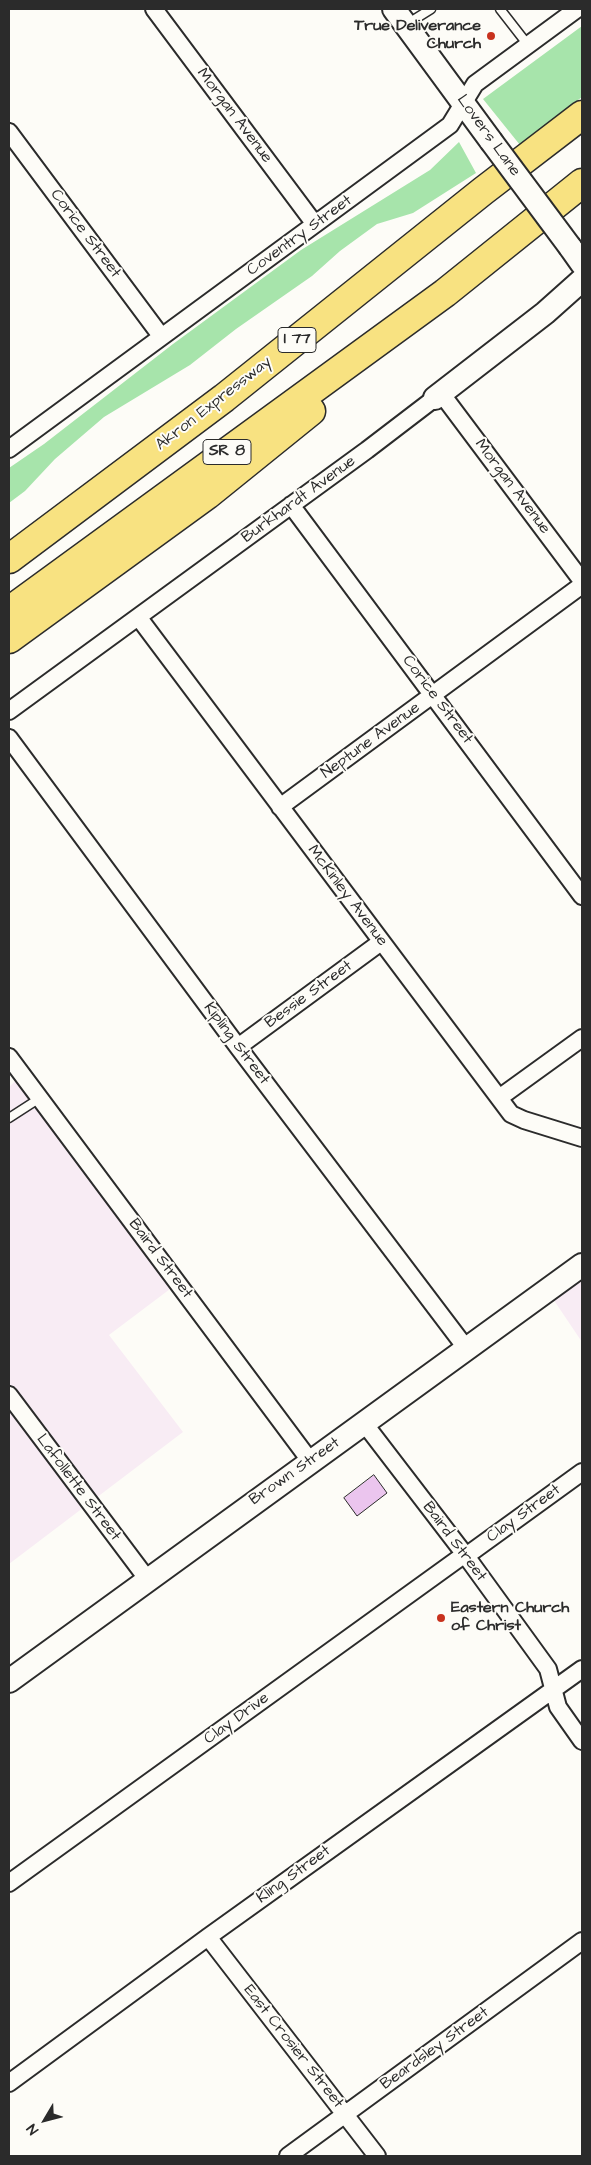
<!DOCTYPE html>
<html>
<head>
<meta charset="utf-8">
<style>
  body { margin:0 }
  #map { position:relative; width:591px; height:2165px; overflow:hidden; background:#fdfcf7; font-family:"Architects Daughter",sans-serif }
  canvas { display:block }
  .frame { position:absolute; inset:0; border:10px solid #2b2b2b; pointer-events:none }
  .north { position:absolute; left:20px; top:2095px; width:50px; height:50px; -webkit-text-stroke:4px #fdfcf7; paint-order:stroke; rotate:233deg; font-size:14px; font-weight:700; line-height:20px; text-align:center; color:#2b2b2b }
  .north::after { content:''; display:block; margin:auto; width:18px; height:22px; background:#2b2b2b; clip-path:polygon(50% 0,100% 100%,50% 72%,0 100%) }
</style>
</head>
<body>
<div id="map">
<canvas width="591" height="2165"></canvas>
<div class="frame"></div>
<div class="north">N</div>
</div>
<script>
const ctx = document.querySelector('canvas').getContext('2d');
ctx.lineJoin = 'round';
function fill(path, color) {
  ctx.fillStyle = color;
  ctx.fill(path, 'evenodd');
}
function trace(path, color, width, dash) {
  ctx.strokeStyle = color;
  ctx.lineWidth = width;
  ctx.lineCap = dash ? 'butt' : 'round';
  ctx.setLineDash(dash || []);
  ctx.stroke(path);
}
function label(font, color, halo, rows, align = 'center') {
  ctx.font = font + ' "Architects Daughter",sans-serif';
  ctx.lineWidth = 4;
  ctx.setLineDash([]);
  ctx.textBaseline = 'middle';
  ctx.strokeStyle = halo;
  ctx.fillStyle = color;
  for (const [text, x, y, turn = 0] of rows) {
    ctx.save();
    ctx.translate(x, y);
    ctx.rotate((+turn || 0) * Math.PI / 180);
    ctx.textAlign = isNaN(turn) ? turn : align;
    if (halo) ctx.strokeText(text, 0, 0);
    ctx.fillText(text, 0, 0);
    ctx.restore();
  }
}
fill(new Path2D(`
  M22 1075 178 1283 109 1335 183 1432 9 1564V1087Z
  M582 1265V1342L547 1290Z`), '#f8ecf4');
fill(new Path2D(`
  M582 26V97L520 145 483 99Z
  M459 142 476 173 413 213 377 224 340 251 312 276 236 329 190 365 104 417 55 459 25 491 9 503V468L44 444 173 344 301 250 430 170Z`), '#a7e4ab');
const building = new Path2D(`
  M374 1475 387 1493 357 1516 344 1498Z`);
fill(building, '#ebc5ee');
trace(building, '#2b2b2b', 1);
const lane = new Path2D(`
  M500 9 528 45
  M407 24 431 9
  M9 1118 40 1098`);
const street = new Path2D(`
  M154 9 314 223
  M9 132 161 336
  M441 393 582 581
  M9 449 450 125 475 84 577 9
  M291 505 582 896
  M139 618 511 1114 524 1120 582 1138
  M9 711 367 450 435 398
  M9 738 238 1047 466 1348
  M280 807 582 585
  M238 1047 381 942
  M9 1057 311 1462
  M499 1098 582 1038
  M9 1395 148 1580
  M364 1423 466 1556 548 1669 558 1707 582 1741
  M466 1556 582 1472
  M9 1883 465 1554
  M208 1937 377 2156
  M9 2083 208 1937 582 1669
  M288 2156 582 1941`);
const secondary = new Path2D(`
  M394 9 491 141
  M570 247 582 264
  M435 398 545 313 582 280
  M9 1681 582 1265`);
const highway = new Path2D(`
  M9 559 224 398 483 191 582 115
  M9 611 445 293 582 183
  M9 639 207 495 311 411`);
trace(lane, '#2b2b2b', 11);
trace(street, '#2b2b2b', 20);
trace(secondary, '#2b2b2b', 26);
trace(highway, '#2b2b2b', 31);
trace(lane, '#fdfcf7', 8);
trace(street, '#fdfcf7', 16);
trace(secondary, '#fdfcf7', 22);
trace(highway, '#f8e281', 28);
const secondaryBridge = new Path2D(`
  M491 141 570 247`);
trace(secondaryBridge, '#2b2b2b', 26, []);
trace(secondaryBridge, '#fdfcf7', 22);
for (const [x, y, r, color] of [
  [491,36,5,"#c8321e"],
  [441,1618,5,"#c8321e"]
]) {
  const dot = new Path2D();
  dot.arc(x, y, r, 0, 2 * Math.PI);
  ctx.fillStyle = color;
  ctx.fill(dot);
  trace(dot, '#fdfcf7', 2);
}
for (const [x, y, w] of [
  [297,340,38],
  [227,452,48]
]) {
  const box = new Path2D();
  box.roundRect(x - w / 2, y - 12.5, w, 25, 4);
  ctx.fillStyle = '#fdfcf7';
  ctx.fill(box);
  trace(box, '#2b2b2b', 1);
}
label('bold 15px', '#2b2b2b', null, [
  ["I 77",297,340],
  ["SR 8",227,452]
]);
label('bold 16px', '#2b2b2b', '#fdfcf7', [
  ["True Deliverance",481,27],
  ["Church",481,45],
  ["Eastern Church",451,1609,"left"],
  ["of Christ",451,1627,"left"]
], 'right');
label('16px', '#2b2b2b', '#fdfcf7', [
  ["Morgan Avenue",234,116,53],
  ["Lovers Lane",488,136,54],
  ["Corice Street",85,234,53],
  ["Coventry Street",300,236,-36],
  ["Akron Expressway",214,404,-38],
  ["Morgan Avenue",512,487,53],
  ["Burkhardt Avenue",299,500,-36],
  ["Corice Street",437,700,53],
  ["Neptune Avenue",371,741,-36],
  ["McKinley Avenue",347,896,53],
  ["Bessie Street",309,995,-36],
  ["Kipling Street",236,1044,53],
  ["Baird Street",160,1259,53],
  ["Brown Street",295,1472,-35],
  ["Lafollette Street",78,1488,53],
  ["Clay Street",524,1514,-36],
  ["Baird Street",454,1542,53],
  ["Clay Drive",237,1719,-36],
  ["Kling Street",294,1875,-36],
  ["East Crosier Street",293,2047,52],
  ["Beardsley Street",435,2049,-36]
]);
</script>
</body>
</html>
